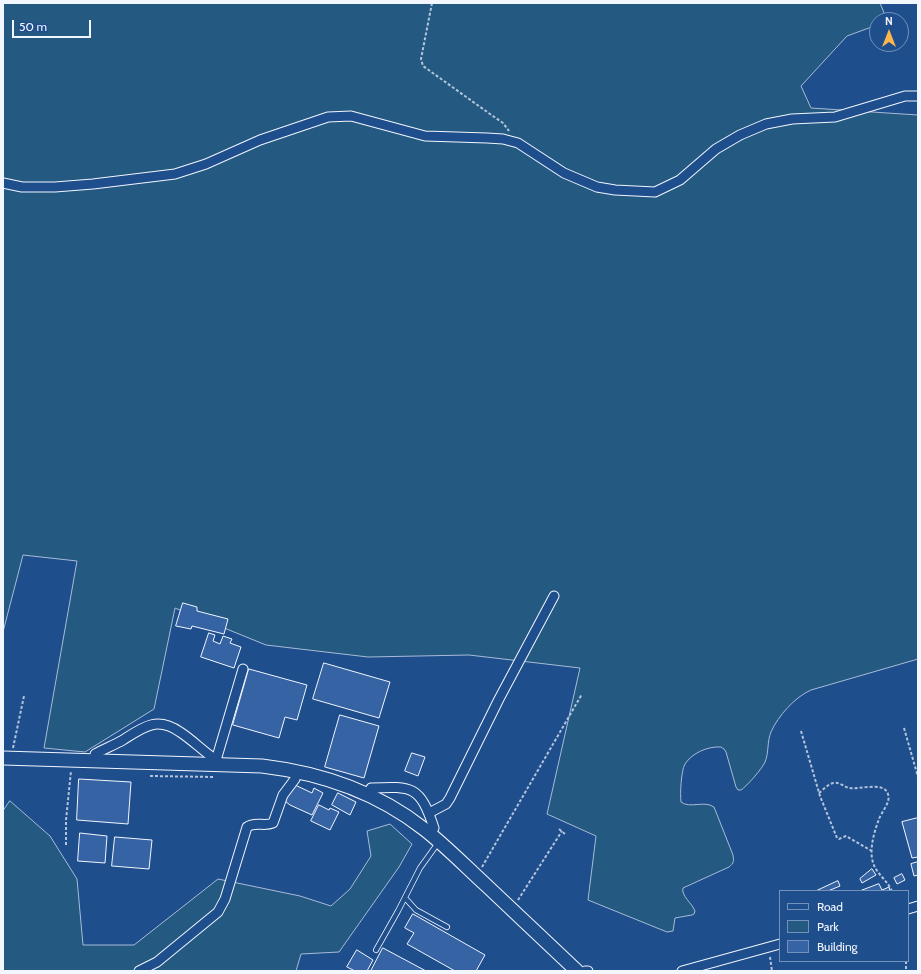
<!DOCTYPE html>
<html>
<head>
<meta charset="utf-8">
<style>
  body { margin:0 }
  #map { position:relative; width:921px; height:974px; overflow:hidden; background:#1f4e8c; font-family:Cabin,sans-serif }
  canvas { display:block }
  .frame { position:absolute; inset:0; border:4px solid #f2f6ff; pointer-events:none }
  .legend { position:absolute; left:779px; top:890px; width:130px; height:72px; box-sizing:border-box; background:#1f4e8c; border:1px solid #7391ba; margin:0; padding:5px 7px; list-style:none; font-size:12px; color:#f2f6ff }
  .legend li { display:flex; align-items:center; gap:8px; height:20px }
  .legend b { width:20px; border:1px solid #7391ba }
  .north { position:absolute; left:869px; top:12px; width:40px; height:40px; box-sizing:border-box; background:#1f4e8c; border:1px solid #7391ba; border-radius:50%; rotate:0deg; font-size:11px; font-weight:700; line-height:16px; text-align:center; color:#f2f6ff }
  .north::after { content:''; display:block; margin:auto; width:14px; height:18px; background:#ffb74d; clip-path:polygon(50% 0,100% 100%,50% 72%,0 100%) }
  .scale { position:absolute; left:12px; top:20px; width:79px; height:18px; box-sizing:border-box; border:2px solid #f2f6ff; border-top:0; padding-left:5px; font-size:12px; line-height:14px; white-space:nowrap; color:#f2f6ff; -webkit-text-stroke:3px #1f4e8c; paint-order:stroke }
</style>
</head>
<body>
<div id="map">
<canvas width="921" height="974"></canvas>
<div class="frame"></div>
<ul class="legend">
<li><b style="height:5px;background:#1f4e8c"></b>Road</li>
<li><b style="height:11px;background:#245a82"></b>Park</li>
<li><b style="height:11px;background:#3563a3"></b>Building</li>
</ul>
<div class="north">N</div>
<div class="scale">50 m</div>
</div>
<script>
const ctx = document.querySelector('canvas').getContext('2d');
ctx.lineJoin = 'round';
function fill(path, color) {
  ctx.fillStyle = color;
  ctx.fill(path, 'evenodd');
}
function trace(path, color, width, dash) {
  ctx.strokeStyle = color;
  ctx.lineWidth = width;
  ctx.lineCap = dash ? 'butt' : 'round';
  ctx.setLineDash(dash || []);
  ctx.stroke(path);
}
const green = new Path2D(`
  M3 3H880L887 20H877V25L847 36 801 86 811 108 918 115V659L811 690C795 697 778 716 771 732 767 741 769 753 765 762 762 769 747 786 741 790H738L736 787 726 752 724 749 721 747C708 746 692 753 685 764 681 771 680 794 681 802 690 809 704 800 714 807L733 855C734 861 734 863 729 867L683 888C681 896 692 903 695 911L694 914 692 915 675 918 673 931 667 932 588 900 596 836 547 814 580 668 469 655 368 657 266 645 175 608 154 709 85 752 44 748 77 561 23 555 3 632Z
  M10 801 50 836 77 879 83 945H134L218 879 300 896 331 906 350 889 371 856 367 831 390 824 412 844 399 867 339 952 301 954 296 971H3V811Z`);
fill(green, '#245a82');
trace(green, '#a8bbd7', 1);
const building = new Path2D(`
  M183 603 197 607V611L228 619 224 634 192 626 191 629 176 626Z
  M209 633 215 635 213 641 220 644 223 636 232 639 230 643 241 647 234 668 201 657Z
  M324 663 390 682 379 718 313 699Z
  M249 669 307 685 297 720 285 717 279 738 233 725Z
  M340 715 379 726 364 778 325 767Z
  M412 753 425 757 418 776 405 771Z
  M79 779 131 782 128 824 77 820Z
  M293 784 312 793 314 788 323 793 312 815 290 805 285 801Z
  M338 793 356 802 350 815 332 805Z
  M319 805 329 810 330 808 339 812 330 830 311 821Z
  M918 818V857L912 858 902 822Z
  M80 833 107 836 105 863 78 861Z
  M115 837 152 840 149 869 112 866Z
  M918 862V875L914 876 911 864Z
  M872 869 876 875 862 883 860 879Z
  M902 874 905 880 897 884 894 878Z
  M838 881 840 886 828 891H816Z
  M879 884 882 890 889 887 890 891H860Z
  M413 914 485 955 476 971H455L407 944 414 933 405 928Z
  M383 948 426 971H371Z
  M357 950 373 960 367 971H355L347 967Z`);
fill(building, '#3563a3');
trace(building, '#f2f6ff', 1);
const lane = new Path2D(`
  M405 898 407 900 416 910 447 927
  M376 950 398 911 420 868 438 843`);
const street = new Path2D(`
  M3 183 22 187H55L93 184 175 174 206 164 260 140 328 117 351 116 425 136 487 138 503 139 518 143 564 173 597 187 615 190 655 192 680 180 716 149 740 135 766 124 792 119 835 117 905 96H918
  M95 761V754C104 749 114 745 123 740 143 727 157 716 180 732 191 739 201 749 212 757H217
  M217 762V757L243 669
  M368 795 371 788C413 786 420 786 434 828L430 834
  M429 813 446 804 450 798 499 699 554 596
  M908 909 918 906
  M139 971 157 962 218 912 225 899 247 827C255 821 264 827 273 823L283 795 295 779 296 771
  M585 971H588
  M682 971 780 944`);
const secondary = new Path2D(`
  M3 758 262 766C321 773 377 792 424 829 446 846 466 867 487 886 517 914 547 943 577 971`);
trace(lane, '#f2f6ff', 6);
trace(street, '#f2f6ff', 11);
trace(secondary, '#f2f6ff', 15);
trace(new Path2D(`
  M432 3 421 59 423 66 490 114 503 123 509 131
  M904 728 918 777
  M801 731 820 796 837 838 839 839 846 836 872 851
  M13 748 24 696
  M150 776 215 777
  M819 793C823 790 829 783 834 783 840 782 844 787 849 788 859 790 884 781 888 794 891 802 882 811 879 819 875 830 870 845 872 858 874 873 886 878 892 891
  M559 829 565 834
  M66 845V820L71 771
  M482 867 582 694
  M518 900 562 831
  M770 957 772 971
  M906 961V971`), '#b3c4dc', 2, [3, 2]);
trace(lane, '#1f4e8c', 4.5);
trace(street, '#1f4e8c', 9);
trace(secondary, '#1f4e8c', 13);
</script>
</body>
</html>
